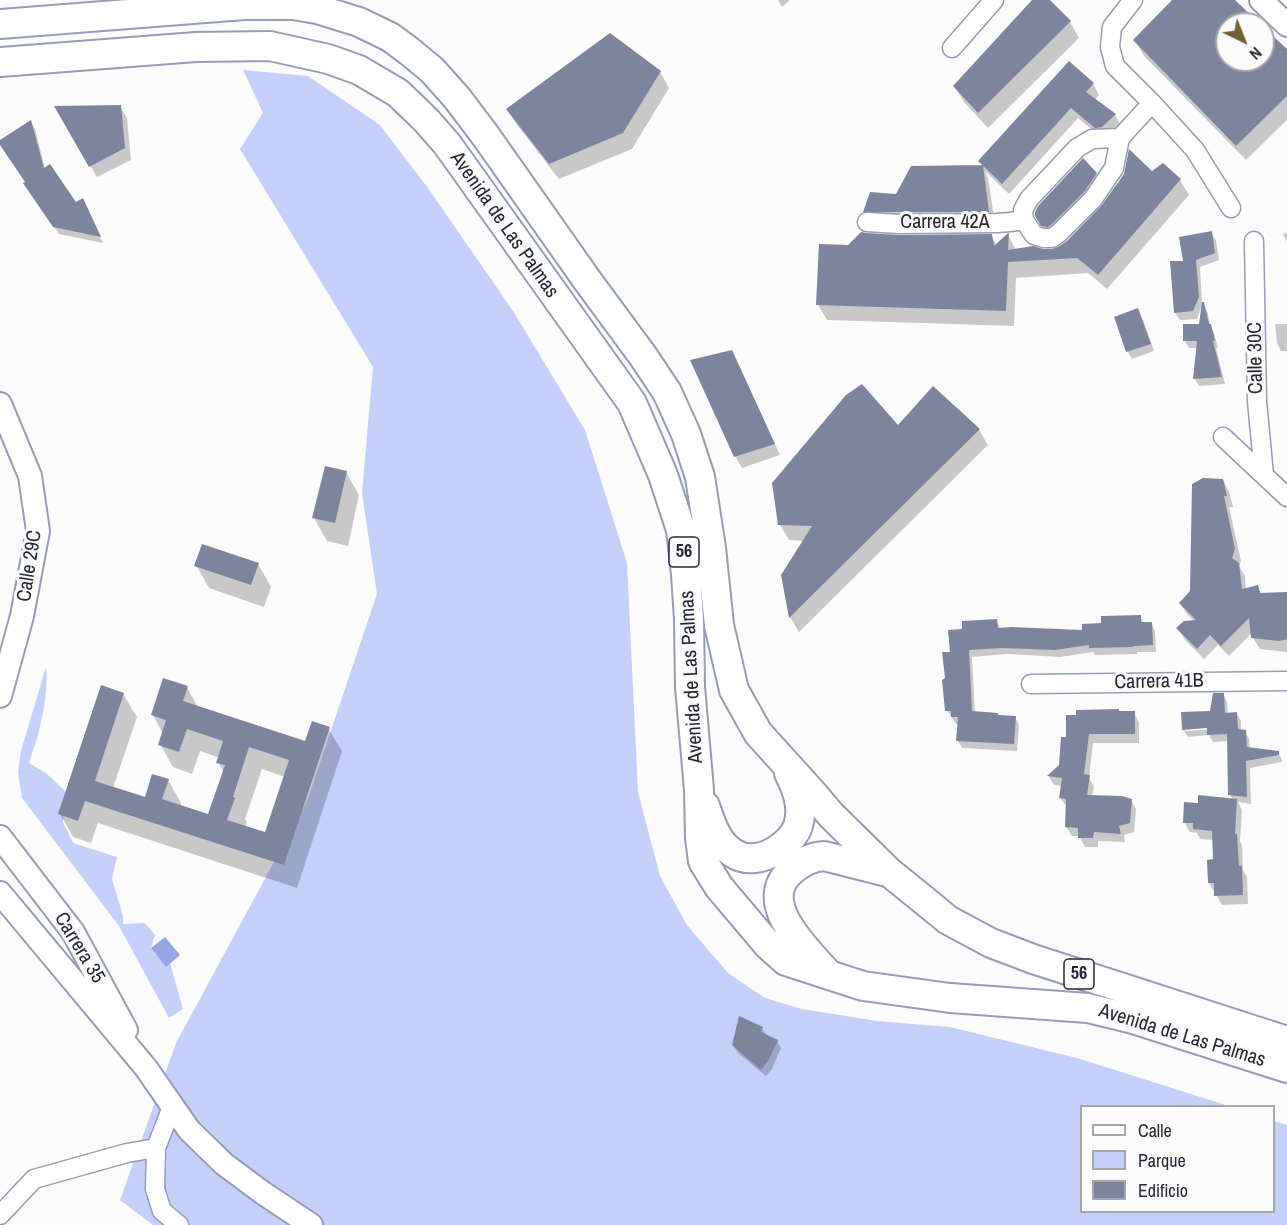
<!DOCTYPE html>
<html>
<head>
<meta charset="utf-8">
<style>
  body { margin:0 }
  #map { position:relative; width:1287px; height:1225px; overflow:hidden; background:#fbfbfb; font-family:"Archivo Narrow",sans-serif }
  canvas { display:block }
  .legend { position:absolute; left:1080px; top:1105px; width:195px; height:108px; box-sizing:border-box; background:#fbfbfb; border:2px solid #a6a7ab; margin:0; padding:8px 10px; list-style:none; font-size:18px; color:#262934 }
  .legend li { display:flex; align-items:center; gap:12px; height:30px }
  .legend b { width:30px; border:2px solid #a6a7ab }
  .north { position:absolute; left:1215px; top:12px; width:60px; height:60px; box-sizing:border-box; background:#fbfbfb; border:2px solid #a6a7ab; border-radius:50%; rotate:137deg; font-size:16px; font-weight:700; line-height:24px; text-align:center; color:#262934 }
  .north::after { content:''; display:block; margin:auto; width:21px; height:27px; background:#73602f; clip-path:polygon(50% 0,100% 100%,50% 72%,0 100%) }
</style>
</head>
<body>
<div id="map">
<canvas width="1287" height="1225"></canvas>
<ul class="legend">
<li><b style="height:8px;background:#fff"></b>Calle</li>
<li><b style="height:16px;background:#c5d0fa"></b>Parque</li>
<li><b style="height:16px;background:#7d849e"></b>Edificio</li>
</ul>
<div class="north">N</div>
</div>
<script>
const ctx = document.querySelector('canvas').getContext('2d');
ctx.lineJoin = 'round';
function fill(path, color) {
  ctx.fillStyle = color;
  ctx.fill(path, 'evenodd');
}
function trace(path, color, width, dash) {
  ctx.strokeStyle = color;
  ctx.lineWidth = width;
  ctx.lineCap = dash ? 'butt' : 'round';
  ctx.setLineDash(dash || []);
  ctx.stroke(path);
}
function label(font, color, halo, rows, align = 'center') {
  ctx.font = font + ' "Archivo Narrow",sans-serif';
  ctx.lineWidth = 6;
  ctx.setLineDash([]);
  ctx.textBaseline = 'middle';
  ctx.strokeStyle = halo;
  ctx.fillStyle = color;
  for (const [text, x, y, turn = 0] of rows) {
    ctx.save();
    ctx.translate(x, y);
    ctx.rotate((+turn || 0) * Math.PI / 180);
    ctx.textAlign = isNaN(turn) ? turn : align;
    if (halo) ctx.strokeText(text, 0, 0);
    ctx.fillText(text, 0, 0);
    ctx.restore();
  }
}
fill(new Path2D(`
  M243 70 308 76 380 125 428 188 513 311 585 430 627 563 638 792 660 876 687 925 728 973 765 998 802 1009 877 1021 950 1027 1077 1058 1229 1106H1082V1212H1274V1121L1287 1125V1225H153L120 1200 176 1043 307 801 377 594 362 493 373 367 240 149 263 113Z
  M46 667C49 698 39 734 29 763L46 773 66 792 63 822 73 843 117 857 112 879 123 916V924L145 923 155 935 151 948 166 966 170 963 183 1009 169 1018 119 926 22 798 18 773 21 751Z`), '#c5d0fa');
fill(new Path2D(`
  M165 937 180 955 166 967 151 948Z`), '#96a5e4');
fill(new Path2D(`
  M778 0H790L782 7Z
  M1034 0H1048L1070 22 1079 38 988 128 964 102 955 87Z
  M1174 0H1232L1258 24H1227V60H1263V29L1287 52V120L1246 160 1144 56 1135 40Z
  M660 72 669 88 632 149 559 179 517 125 508 110Z
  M1093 84 1099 95 1095 100 1115 115 1121 126 1102 138 1078 118 1009 194 985 171 988 178 995 223H871L864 212 897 195 983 167 980 161Z
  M120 107 127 118 131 160 97 177 57 108Z
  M31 122 35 129 45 169 76 204 86 207 103 243 59 234 29 191 26 183 0 142Z
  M1152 173 1180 180 1189 195 1107 289 1088 273 1016 278 1014 326 827 320 818 305 849 246 866 235 991 236 997 245 1008 235 1016 250 1042 251 1059 249Z
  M1096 174 1103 185 1049 237 1036 216Z
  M1211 233 1216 240 1219 260 1200 267 1202 304 1207 311 1211 326 1214 333 1218 348H1216L1225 384 1199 386 1195 379 1198 348H1189L1185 341 1201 325V308L1197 319 1180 320 1175 313 1184 262Z
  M1283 233H1287V244Z
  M1137 310 1142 317 1154 351 1132 359 1128 352 1116 318Z
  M1275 324H1287V351H1281L1277 343Z
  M738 363 780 455 742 468 735 456Z
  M898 428 979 430 988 445 799 632 790 617 782 575 804 541 789 540 780 525Z
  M346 472 359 495 348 546 327 541 314 518Z
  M1223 480 1229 492 1233 507H1229L1241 561 1239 566 1245 576 1246 589 1257 587 1262 595 1287 593V652L1260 649 1253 638 1252 633 1229 656 1218 645 1204 659 1185 640 1178 629 1195 622 1187 614 1180 603 1192 591Z
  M258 564 271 587 264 607 209 588 196 565Z
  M1140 616 1144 624 1151 623 1155 631 1156 652H1137V654L1095 655 1093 652 1060 657 1007 654 972 657 975 713 1015 717 1019 725 1017 751 962 748 958 741 959 724H956L947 710 946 679 951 654 964 630 996 621 1001 629 1084 631 1103 625Z
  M187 688 198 707 306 743 328 728 342 751 297 888 98 823 91 843 73 837 60 814 123 694 137 717 113 788 146 799 168 780 181 803 180 807 209 816 224 772 218 762 220 758 200 751 192 774 173 767 160 744 163 734 153 715ZM262 769 285 777 266 834 245 826 247 822 245 819Z
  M1223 694 1227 702 1228 714 1236 713 1241 721V731L1245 732 1249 739 1250 749 1278 752 1282 760V762L1250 768 1251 804 1238 802 1242 810 1240 841 1242 845 1243 870 1247 877 1248 904 1222 905 1209 883 1208 861H1215L1214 840 1200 839 1197 833 1190 832 1184 822 1186 803 1199 804 1200 797 1233 800 1230 794 1229 741 1213 742 1209 735 1188 737 1183 729 1182 714 1212 713 1215 695ZM1214 726 1215 729 1185 731V728Z
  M1119 713H1134L1139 722V743H1093L1089 778 1094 786 1092 796 1131 800 1136 809 1134 832 1124 835 1125 842 1098 841V847H1085L1079 836H1072L1066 827 1067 807 1060 798 1062 786 1054 785 1049 777 1061 766 1067 739Z
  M762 1028 767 1036 777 1041 781 1048 772 1069 766 1076 738 1053 733 1045Z`), '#0003');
fill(new Path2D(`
  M1032 0H1050L1071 21 978 113 953 86Z
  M1172 0H1235L1260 24H1227V60H1263V27L1287 49V96L1236 146 1133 40Z
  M610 33 661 71 623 133 549 164 506 109Z
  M1069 61 1094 83 1086 92 1116 114 1102 127 1095 128 1071 108 1002 184 978 161Z
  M121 105 125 148 89 167 54 106Z
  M31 120 44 168 50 164 76 202 83 198 101 237 53 227 23 183 25 182 0 145V140Z
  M1129 149 1152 171 1163 163 1181 179 1098 275 1077 258 1008 262 1006 311 816 305 819 244 848 245 861 232 866 233 899 235 992 234 994 246 1007 234 1009 233 1008 250 1033 246 1043 249H1052L1058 247 1067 241 1102 205 1124 174Z
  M1083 158 1097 173 1084 192 1052 224 1048 227 1041 226 1035 216V212L1038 206Z
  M983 165 989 212H863L870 192 896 194 911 166Z
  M1212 231 1215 253 1196 260 1199 297 1193 311 1174 313 1170 261H1183L1179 237Z
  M1202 302H1204L1209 324H1211L1215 341H1213L1222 377 1193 379 1197 341H1183V324H1199Z
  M1138 308 1151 344 1126 352 1114 317Z
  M732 350 775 444 734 457 690 360Z
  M862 384 898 425 933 386 980 429 789 618 781 575 812 526 778 525 772 483 846 395Z
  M325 466 347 471 335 523 312 518Z
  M1203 478 1223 479 1227 496H1224L1235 549 1232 558 1239 563 1242 589 1258 585 1260 593 1287 592V639L1279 641 1251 638 1249 618 1221 646 1210 635 1197 649 1176 628 1184 621 1196 620 1179 603 1190 591 1192 484Z
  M202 544 259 563 251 585 194 566Z
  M1141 615V622H1152L1153 645 1134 646 1133 647 1089 648V645L1055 650 1002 648 969 650 972 711 998 713V715L1016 716 1014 744 956 741 958 717H951V711H945L942 680 945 678 942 652H950L948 630 962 629V621L997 619 998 628 1011 627 1082 630V624L1101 623V616Z
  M163 678 188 686 183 701 305 741 312 721 330 727 284 865 85 801 78 821 58 814 101 685 124 693 95 781 145 797 152 774 169 779 162 799 208 814 225 765 216 763 223 741 187 729 179 752 158 745 166 720 151 715ZM249 747 289 760 265 832 227 820 235 798 233 797Z
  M1213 693H1224L1225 713 1237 712 1238 729 1246 730 1247 747 1279 751V755L1246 761 1247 797 1228 795 1227 734 1207 735V728L1182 730 1181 712 1210 711Z
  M1119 709V711H1135V734H1089L1084 774 1090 775 1087 795 1122 796 1132 799 1130 823 1119 826 1121 834 1094 832 1093 838H1078V828L1065 827 1066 799 1059 798 1062 778 1047 776 1059 765 1061 737H1066V715H1076V710Z
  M1198 795 1237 799 1235 834H1237L1239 866H1242L1243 895 1214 896V883H1208L1207 860 1213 859 1212 831 1193 829V823H1183L1184 802 1198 803Z
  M739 1016 763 1027 761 1032 778 1040 768 1061 761 1070 732 1045Z`), '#7d849e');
const minor = new Path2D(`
  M1133 0 1112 27 1110 47 1115 66 1152 103 1195 150 1231 208
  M952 48 994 0
  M1024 220 1023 210 1029 199 1077 148 1092 139 1120 138
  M867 222 899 224 997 223 1010 222 1024 220 1034 235 1043 238H1052L1059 233 1093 199 1114 168 1120 138 1152 103
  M1254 241 1257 401 1264 475
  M1223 437 1287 497
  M1031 684 1287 681
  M172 1107 156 1148 155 1189 162 1211 179 1225
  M0 1215 34 1179 127 1153 156 1148`);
const tertiary = new Path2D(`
  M1261 0 1287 25
  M0 404 30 476 38 531 22 616 0 696
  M0 837 73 932 126 1030
  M0 893 146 1068 189 1130 224 1164 263 1193 311 1225`);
const primary = new Path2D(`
  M0 24 244 5H293L317 9 359 22 390 37 409 51 432 70 457 98 485 135 587 280 643 356 667 392 686 434 700 477 711 548 719 625 734 690 758 733 815 796 831 815 889 872 920 897 948 920 991 943 1033 959 1287 1041
  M0 62 196 47 270 46 328 59 359 70 398 93 426 120 447 144 632 403 663 475 681 530 686 574 689 619 690 687 699 790 700 838 703 861 719 887 768 945 786 961 863 986 950 998 1088 1008 1133 1019 1287 1068
  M705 806C711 823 716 842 733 853 739 857 747 859 755 858 771 857 793 841 798 826 804 807 797 789 789 773
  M829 975C807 950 755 903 791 871 801 862 811 857 824 856L887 872`);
trace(minor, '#959cb7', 21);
trace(tertiary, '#959cb7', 26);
trace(primary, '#959cb7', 32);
trace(minor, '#fff', 18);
trace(tertiary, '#fff', 22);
trace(primary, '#fff', 28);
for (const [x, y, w] of [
  [684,552,30],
  [1079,974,30]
]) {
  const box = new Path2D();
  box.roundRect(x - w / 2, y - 15, w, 30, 4.5);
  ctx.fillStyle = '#fbfbfb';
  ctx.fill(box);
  trace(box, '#262934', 1.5);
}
label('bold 18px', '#262934', null, [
  ["56",684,552],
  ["56",1079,974]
]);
label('20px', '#262934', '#fbfbfb', [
  ["Carrera 42A",945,223],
  ["Avenida de Las Palmas",504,225,55],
  ["Calle 30C",1256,358,-91],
  ["Calle 29C",30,566,-81],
  ["Avenida de Las Palmas",692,677,-93],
  ["Carrera 41B",1159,682,-1],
  ["Carrera 35",79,948,59],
  ["Avenida de Las Palmas",1182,1036,17]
]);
</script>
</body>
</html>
